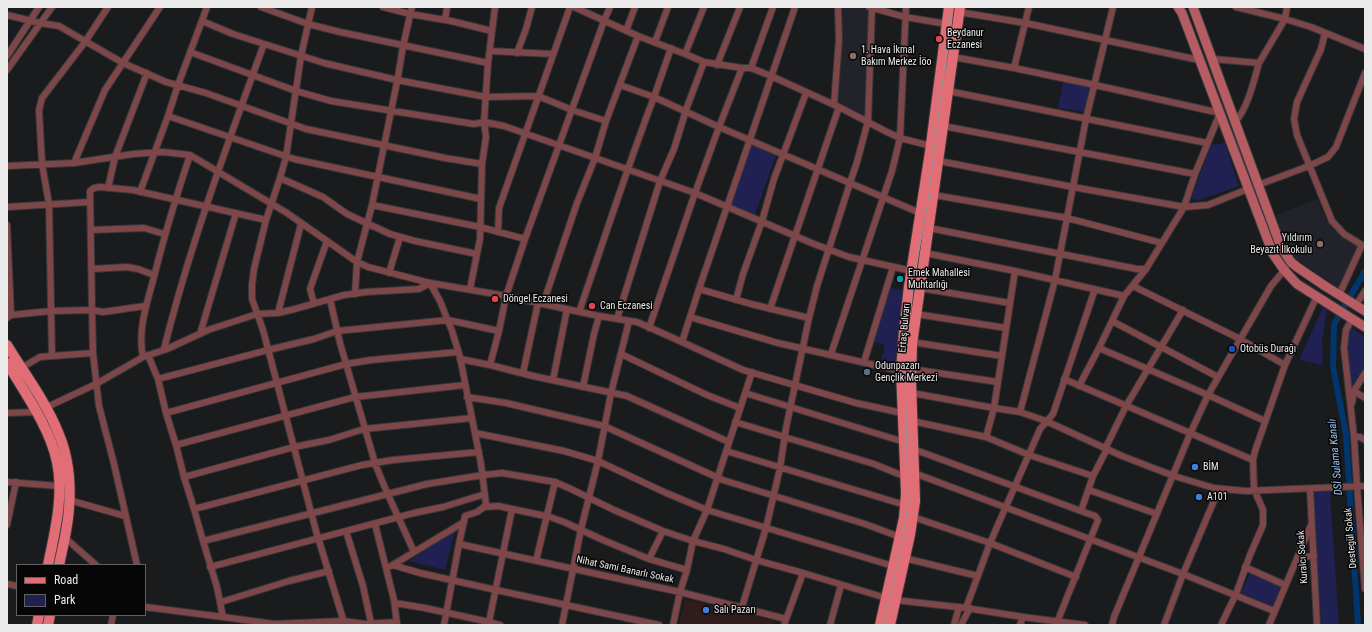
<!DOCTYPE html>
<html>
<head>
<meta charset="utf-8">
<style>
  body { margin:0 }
  #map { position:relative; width:1372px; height:632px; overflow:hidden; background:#1a1b1d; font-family:"Roboto Condensed",sans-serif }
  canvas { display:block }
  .frame { position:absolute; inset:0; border:8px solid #eaeaeb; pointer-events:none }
  .legend { position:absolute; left:16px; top:564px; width:130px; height:52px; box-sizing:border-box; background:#060606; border:1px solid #616162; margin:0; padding:5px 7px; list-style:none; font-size:12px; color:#eaeaeb }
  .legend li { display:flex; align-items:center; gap:8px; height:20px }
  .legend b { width:20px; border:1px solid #616162 }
</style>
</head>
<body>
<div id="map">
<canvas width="1372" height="632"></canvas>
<div class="frame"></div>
<ul class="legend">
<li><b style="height:5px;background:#e16e76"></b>Road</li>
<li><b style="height:11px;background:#202052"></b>Park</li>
</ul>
</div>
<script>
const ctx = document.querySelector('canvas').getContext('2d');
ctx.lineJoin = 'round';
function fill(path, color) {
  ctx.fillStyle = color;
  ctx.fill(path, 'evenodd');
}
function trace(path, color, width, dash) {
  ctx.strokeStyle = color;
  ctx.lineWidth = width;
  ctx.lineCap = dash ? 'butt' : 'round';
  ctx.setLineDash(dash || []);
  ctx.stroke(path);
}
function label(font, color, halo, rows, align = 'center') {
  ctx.font = font + ' "Roboto Condensed",sans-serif';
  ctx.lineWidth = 3;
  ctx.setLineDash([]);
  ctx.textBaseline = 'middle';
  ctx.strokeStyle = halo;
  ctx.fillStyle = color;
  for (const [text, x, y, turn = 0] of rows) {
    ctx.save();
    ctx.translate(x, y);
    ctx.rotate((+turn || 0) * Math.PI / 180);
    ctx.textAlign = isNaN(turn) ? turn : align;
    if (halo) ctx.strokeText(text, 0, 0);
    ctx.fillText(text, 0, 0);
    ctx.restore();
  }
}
fill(new Path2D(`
  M685 599 773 621 772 625H679Z`), '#2f1c1b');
fill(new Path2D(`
  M838 7H869L868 121 834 105Z
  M1317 199 1327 221 1339 235 1359 247 1339 288 1297 260 1284 242 1276 215Z`), '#22232a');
fill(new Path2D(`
  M1063 82 1089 87 1085 112 1058 108Z
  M1225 143 1239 186 1199 200 1191 199 1211 145Z
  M751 144 776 155 755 215 729 204Z
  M888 288 906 290 898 364 881 360 885 345 874 342Z
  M1323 307 1327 309 1322 341 1323 365 1299 360Z
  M1351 328 1365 337V366L1353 389 1350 387 1347 343 1349 330Z
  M1312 492H1330L1339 625H1322L1316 573Z
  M455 531 445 570 409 561Z
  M1250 573 1281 585 1273 606 1241 593Z`), '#202052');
trace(new Path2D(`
  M1358 625 1346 434 1333 367 1334 324 1365 271`), '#00366d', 6);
const street = new Path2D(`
  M261 7 308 24 340 32 488 63 495 7
  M383 7 410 14 451 21 492 31
  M574 7 638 36 685 54 704 62 742 68H751L771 76 839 107 887 132 900 138 931 146
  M869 7 905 17 947 24
  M1029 7 1014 68 1095 85 1220 113 1195 174 1184 207 1146 269 1124 296 1099 348 1208 395 1265 421
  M1113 7 1086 119 1055 280 1020 412 1046 421 1122 456 1174 476 1214 488 1245 491 1365 486
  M1236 7 1285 19 1311 27 1365 49
  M959 12 1025 23 1199 60
  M7 15 40 23 59 26 123 63 166 82 206 93 306 129 445 158 482 164 480 239 470 289
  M445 20 447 7
  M202 21 233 34 324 63 397 80 486 97 538 96 572 110 606 121
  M626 31 635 7
  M1325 33 1321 49 1297 102 1294 119 1297 135 1332 221 1344 234 1362 245 1339 295
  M655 42 668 7
  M490 51 553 54
  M190 52 296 91 331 101 474 124 484 122 488 63
  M517 53 526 29 532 7
  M685 54 704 7
  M7 56 39 7
  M953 57 1014 68
  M1213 59 1259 63 1285 19 1287 7
  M717 65 740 7
  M751 68 773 7
  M7 70 52 7
  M620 85 654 97 671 48
  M948 91 1207 143
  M834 105 839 39 838 7
  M168 116 294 159 481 199
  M1235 122C1248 108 1254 80 1259 63
  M943 126 1195 174
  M939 161 1073 187 1184 207 1208 205 1248 189
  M74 163 105 90 160 7
  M482 164 486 137 484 122 504 126 695 193 814 244 849 257 912 271
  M7 166 74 163 133 154 163 152 190 155 287 213 357 262 368 267 430 283 501 295 599 316 637 322 671 337 743 370 856 403 902 413
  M280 178 323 197 347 214 390 234 415 241 477 254
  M1258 185 1309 166 1328 157 1336 147 1365 73
  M108 188 115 157 147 73
  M140 192 168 116 178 85 207 7
  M934 195 1067 218 1162 243
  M7 207 90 202
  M266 220 254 269 252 285V299L263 330 316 531 343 619V624
  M7 225 11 315 7 318
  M929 228 1137 269H1146
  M91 230 144 228 164 234
  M498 232 499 208 570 7
  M525 239 604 21 610 7
  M925 253 1015 271 1124 296
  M92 269 127 267 138 269 154 275
  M1015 271 994 408 1020 412
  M389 273 400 237
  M1133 286 1240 339 1285 365
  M920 288 1010 303
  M699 289 751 304 809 318 786 428 780 468 766 528 742 607
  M355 294 357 262 372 205 398 77 403 46 412 7
  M330 299 340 343 375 463C386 493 401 522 414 552
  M736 300 743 274 762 221 774 179 806 93
  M314 303 310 289 327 241
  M543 304 577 203 595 158 606 121 638 36
  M1356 305 1365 291
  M770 309 839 107
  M579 312C604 240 627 168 654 97L719 127 920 213
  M278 313 301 224
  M916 314 1006 328
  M11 315 51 311 92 310 103 312 145 306
  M690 317 778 343 901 371
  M809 318 817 286 850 183 857 162 868 121 872 7
  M617 319 660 181 674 149 687 107 704 62
  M1352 319 1346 330 1344 348 1354 437 1357 486 1365 589
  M1112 321 1218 377
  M649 328 695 193 719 127 742 68
  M200 334 236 213
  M682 342 700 286 795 7
  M912 342 1002 356
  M164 349C190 245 227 145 264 44
  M93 353 92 310 90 191 94 188 100 187 133 190 266 220 280 178 286 157 301 56 312 7
  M621 354 707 395 740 408
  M831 354 892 171 900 138 906 7
  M148 355 158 379
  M52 356 93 353 99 406 114 464 137 565
  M143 357C137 328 148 301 155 273 165 233 177 194 190 155
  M460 359 490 365 499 331
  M864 362 893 267
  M490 365 533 376 627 396 729 442
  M21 368 40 357 52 356 49 204 42 164 39 110 42 98 85 42 108 7
  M911 369 998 382
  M523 373 538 303
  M1064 379 1253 460
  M553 380 567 309
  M1079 386 1099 348
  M583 387 594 334 599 316
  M1354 391 1365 373
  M745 393 904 442
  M912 393 994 408 986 437
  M467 397 506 403 604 426 723 480 865 524 900 537
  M1352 403 1354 391 1365 398
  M45 408 96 384 143 357 167 349 208 330 257 314 278 313 295 309 344 295 366 292 419 289 430 283 440 301 452 331 460 357 481 464 486 504 484 507
  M7 413 36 412
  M166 413 158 379 268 350 314 339 337 331 448 320 499 331 506 296 525 239 480 227 372 205
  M912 421 986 437 1029 455 1093 476
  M735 422 874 464 906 477
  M475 433 564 451 598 461 664 492 707 510 893 566
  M1354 437H1360L1365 440
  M176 445 166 413 346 364 371 360 458 352
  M913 449 1081 511 1095 516 1098 520 1056 625
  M1105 449 1126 406 1183 310
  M726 451 905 505
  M914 473 1183 574 1164 625
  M184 477 176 445 355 397 465 385
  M7 482 59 486
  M1219 489 1183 574 1274 611
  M1310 489 1317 625
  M1089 490 1157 514
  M69 500 125 516
  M194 509 184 477 294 447 329 440 364 429 472 418
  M1081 511 1093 476 1107 449
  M913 517 990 543 1076 577
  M375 524 394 600 397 625
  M7 525 16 482
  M346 531 363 586 371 623
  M64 537 96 565
  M203 541 194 509 362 465 393 460 479 452
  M459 544 680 592 786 619
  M1298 557 1314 556
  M904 558 978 576
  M649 559 663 531
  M536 561 555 482
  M393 565 420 573 496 590 659 625
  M391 566 464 522
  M210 567 414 513 443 507 485 494
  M1245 567 1285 585
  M7 584 17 586
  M895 600 966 608 1023 617
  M221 602 289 581 329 571
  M395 603 425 608 489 622
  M145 607 223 617
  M966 608 990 543 1040 429 1053 414 1095 289
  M397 622 365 624 343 621 274 624 223 617 217 587 203 541 427 484 483 475 502 473 555 482 571 489 614 510 663 531 693 541 724 549 756 560 803 573
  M111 625 113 615
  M444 625 459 544 465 516 477 512 484 507 498 506 550 517 564 522 603 540 649 559 687 570
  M500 625 489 622 512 509
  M562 625 581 529 598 461 611 393 629 321
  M673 625 680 592 687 570 693 541 707 510 752 372
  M784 625 803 573 886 598
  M830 625 841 585
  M954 625 959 607
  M961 625 970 608
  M1020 625 1023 617 1085 625
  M1112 625 1114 617 1190 434 1208 395 1271 286 1286 268
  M1221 625 1236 594 1250 555 1263 525V510L1254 489 1253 460 1255 451 1285 365 1317 296
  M1269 625 1311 525`);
const secondary = new Path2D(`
  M1178 7 1182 13 1273 254 1284 270 1297 284 1365 327
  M1193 7 1281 247 1291 262 1297 267 1325 286 1365 311`);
const primary = new Path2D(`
  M7 345C24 373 46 402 58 432 68 455 71 483 69 508 68 527 63 546 59 565
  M7 363C25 393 50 428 57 462 64 496 55 531 48 565
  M37 625 39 615
  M48 625 50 615
  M880 625 904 518 906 494 905 466 901 371 904 331 909 286 930 152 949 7
  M890 625 910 535 915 501 911 381 912 344 960 7`);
trace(street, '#37383a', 8);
trace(secondary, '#37383a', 11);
trace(primary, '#37383a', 12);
trace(street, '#7d4649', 6);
trace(secondary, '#b55d62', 9);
trace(primary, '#e16e76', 10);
trace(new Path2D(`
  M884 625 904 531 908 504 905 367 907 335 915 271 927 208 952 7`), '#929394', 1);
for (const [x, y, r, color] of [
  [939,39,4,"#e0444e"],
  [853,56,4,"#8d6e63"],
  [1320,244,4,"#8d6e63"],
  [900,279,4,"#0f9aa8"],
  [495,299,4,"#e0444e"],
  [592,306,4,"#e0444e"],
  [1232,349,4,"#1a4fb4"],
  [867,372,4,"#5c6f8a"],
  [1195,467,4,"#3f7fe0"],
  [1199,497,4,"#3f7fe0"],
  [706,610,4,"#3f7fe0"]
]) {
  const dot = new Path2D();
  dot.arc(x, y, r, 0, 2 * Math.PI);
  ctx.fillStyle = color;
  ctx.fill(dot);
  trace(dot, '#060606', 1.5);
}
label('10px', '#eaeaeb', '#060606', [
  ["Beydanur",947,33],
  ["Eczanesi",947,45],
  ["1. Hava İkmal",861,50],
  ["Bakım Merkez İöo",861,62],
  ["Yıldırım",1312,238,"right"],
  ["Beyazıt İlkokulu",1312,250,"right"],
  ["Emek Mahallesi",908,273],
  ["Muhtarlığı",908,285],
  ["Döngel Eczanesi",503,299],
  ["Can Eczanesi",600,306],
  ["Otobüs Durağı",1240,349],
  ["Odunpazarı",875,366],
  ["Gençlik Merkezi",875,378],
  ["BİM",1203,467],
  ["A101",1207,497],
  ["Salı Pazarı",714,610]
], 'left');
label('10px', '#eaeaeb', '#060606', [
  ["Ertaş Bulvarı",905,328,-85],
  ["Destegül Sokak",1351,538,-95],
  ["Kuralcı Sokak",1303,557,-94],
  ["Nihat Sami Banarlı Sokak",625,570,12]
]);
label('italic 11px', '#9ec7f9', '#060606', [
  ["DSİ Sulama Kanalı",1336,457,-95]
]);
</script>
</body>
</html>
